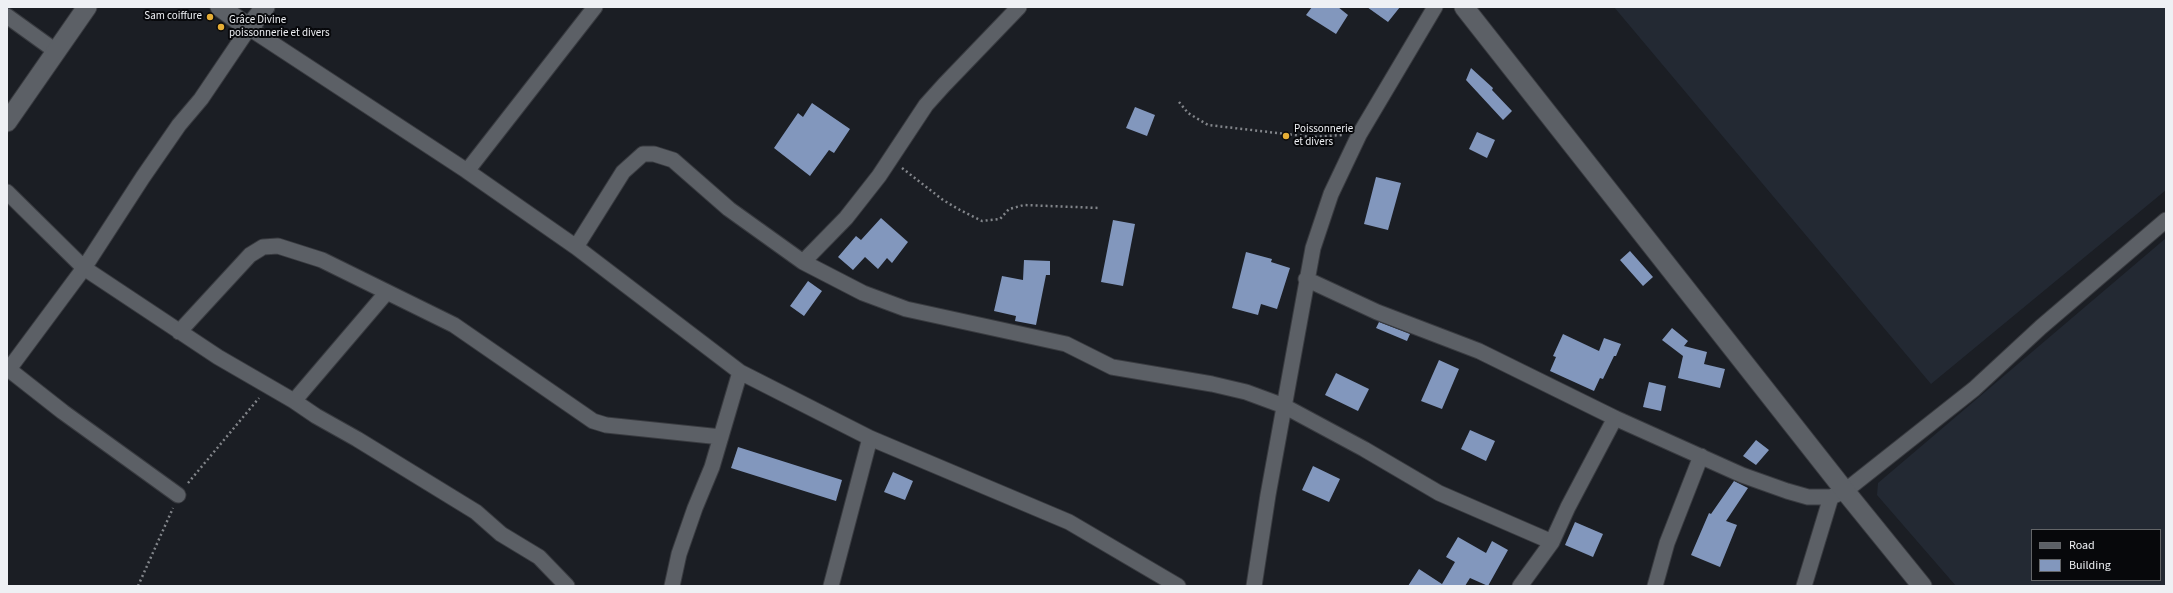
<!DOCTYPE html>
<html>
<head>
<meta charset="utf-8">
<style>
  body { margin:0 }
  #map { position:relative; width:2173px; height:593px; overflow:hidden; background:#1b1e24; font-family:"Source Sans 3",sans-serif }
  canvas { display:block }
  .frame { position:absolute; inset:0; border:8px solid #eef0f4; pointer-events:none }
  .legend { position:absolute; left:2031px; top:529px; width:130px; height:52px; box-sizing:border-box; background:#07080b; border:1px solid #636568; margin:0; padding:5px 7px; list-style:none; font-size:12px; color:#eef0f4 }
  .legend li { display:flex; align-items:center; gap:8px; height:20px }
  .legend b { width:20px; border:1px solid #636568 }
</style>
</head>
<body>
<div id="map">
<canvas width="2173" height="593"></canvas>
<div class="frame"></div>
<ul class="legend">
<li><b style="height:5px;background:#5c6066"></b>Road</li>
<li><b style="height:11px;background:#8297bd"></b>Building</li>
</ul>
</div>
<script>
const ctx = document.querySelector('canvas').getContext('2d');
ctx.lineJoin = 'round';
function fill(path, color) {
  ctx.fillStyle = color;
  ctx.fill(path, 'evenodd');
}
function trace(path, color, width, dash) {
  ctx.strokeStyle = color;
  ctx.lineWidth = width;
  ctx.lineCap = dash ? 'butt' : 'round';
  ctx.setLineDash(dash || []);
  ctx.stroke(path);
}
function label(font, color, halo, rows, align = 'center') {
  ctx.font = font + ' "Source Sans 3",sans-serif';
  ctx.lineWidth = 4;
  ctx.setLineDash([]);
  ctx.textBaseline = 'middle';
  ctx.strokeStyle = halo;
  ctx.fillStyle = color;
  for (const [text, x, y, turn = 0] of rows) {
    ctx.save();
    ctx.translate(x, y);
    ctx.rotate((+turn || 0) * Math.PI / 180);
    ctx.textAlign = isNaN(turn) ? turn : align;
    if (halo) ctx.strokeText(text, 0, 0);
    ctx.fillText(text, 0, 0);
    ctx.restore();
  }
}
fill(new Path2D(`
  M1614 7H2166V190L1931 384Z
  M2166 238V586H1956L1877 495 1878 483ZM2032 530H2160V580H2032Z`), '#232933');
fill(new Path2D(`
  M1312 7H1338L1348 15 1336 34 1306 15Z
  M1367 7H1400L1388 22Z
  M1471 68 1493 88 1492 90 1512 111 1503 120 1466 80Z
  M812 103 850 129 834 153 829 150 810 176 774 148 798 113 803 117Z
  M1135 107 1155 115 1147 136 1126 128Z
  M1477 132 1495 140 1487 158 1469 149Z
  M1376 177 1401 183 1388 230 1364 224Z
  M881 218 908 242 892 263 887 258 878 269 865 257 853 270 838 257 856 236 861 240Z
  M1113 220 1135 224 1123 286 1101 282Z
  M1630 251 1653 277 1643 286 1620 260Z
  M1246 252 1272 259 1271 262 1290 268 1277 309 1261 304 1258 315 1232 308Z
  M1024 260 1050 261V275H1046L1036 325 1015 321 1016 316 994 311 1002 276 1023 280Z
  M808 281 822 291 804 316 790 306Z
  M1379 322 1410 334 1407 341 1376 328Z
  M1672 328 1688 341 1684 346 1707 352 1704 364 1725 369 1720 388 1678 378 1683 356 1662 340Z
  M1563 334 1599 351 1604 338 1621 344 1616 356H1614L1603 379 1600 378 1594 391 1550 371 1556 357 1553 356Z
  M1439 360 1459 369 1442 409 1421 401Z
  M1336 373 1369 389 1358 411 1325 395Z
  M1649 382 1666 386 1661 411 1643 407Z
  M1470 430 1495 441 1486 461 1461 449Z
  M1756 440 1769 450 1756 465 1743 456Z
  M738 447 842 480 836 501 731 468Z
  M1313 466 1340 479 1329 502 1302 490Z
  M893 472 913 481 905 500 884 492Z
  M1734 481 1748 488 1726 521 1737 525 1720 567 1691 555 1709 513 1711 514Z
  M1575 522 1603 534 1593 557 1565 545Z
  M1458 537 1486 553 1492 541 1508 550 1488 586 1470 578 1465 586H1408L1419 569 1442 584 1455 562 1446 557Z`), '#8297bd');
const minor = new Path2D(`
  M7 16 57 52
  M467 171 595 7
  M7 192 84 268 218 357 294 401 316 416 357 439 476 512 501 534 539 557 567 586
  M576 247 623 172 643 154H654L673 160 729 209 803 262 863 293 906 309 1066 344 1112 367 1212 384 1246 392 1284 406 1364 449 1439 493 1552 542
  M803 262 846 218 879 176 926 105 944 85 1019 7
  M1306 279 1377 312 1479 351 1615 418 1742 475 1787 491 1808 497H1831L1845 491 1974 389 2041 327 2166 220
  M179 332 250 255 263 247 278 246 322 260 454 325 593 421 606 425 721 437
  M7 368 63 412 178 495
  M9 369 84 268 143 177 179 125 201 99 249 28 467 171 576 247 740 372 870 438 1069 522 1178 586
  M294 401 387 292
  M672 586 679 554 695 508 712 467 740 372
  M831 586 870 438
  M1254 586 1268 495 1313 248 1331 194 1359 135 1435 7
  M1520 586 1552 542 1568 507 1615 418
  M1655 586 1667 543 1701 456
  M1804 586 1831 497`);
const tertiary = new Path2D(`
  M220 7 249 28 265 7
  M1464 7 1845 491 1922 586
  M7 122 87 7`);
trace(minor, '#393b40', 17);
trace(tertiary, '#393b40', 21);
trace(new Path2D(`
  M1179 102 1188 113 1208 125 1312 137 1342 135
  M902 168 943 200 960 210 982 221 1000 219 1009 209 1024 205 1100 208
  M188 483 259 398
  M138 586 173 508`), '#82858a', 2.5, [2, 3]);
trace(minor, '#5c6066', 15);
trace(tertiary, '#5c6066', 19);
for (const [x, y, r, color] of [
  [210,17,4,"#e5ad35"],
  [221,27,4,"#e5ad35"],
  [1286,136,4,"#e5ad35"]
]) {
  const dot = new Path2D();
  dot.arc(x, y, r, 0, 2 * Math.PI);
  ctx.fillStyle = color;
  ctx.fill(dot);
  trace(dot, '#07080b', 1.5);
}
label('11px', '#eef0f4', '#07080b', [
  ["Sam coiffure",202,17,"right"],
  ["Grâce Divine",229,21],
  ["poissonnerie et divers",229,34],
  ["Poissonnerie",1294,130],
  ["et divers",1294,143]
], 'left');
</script>
</body>
</html>
